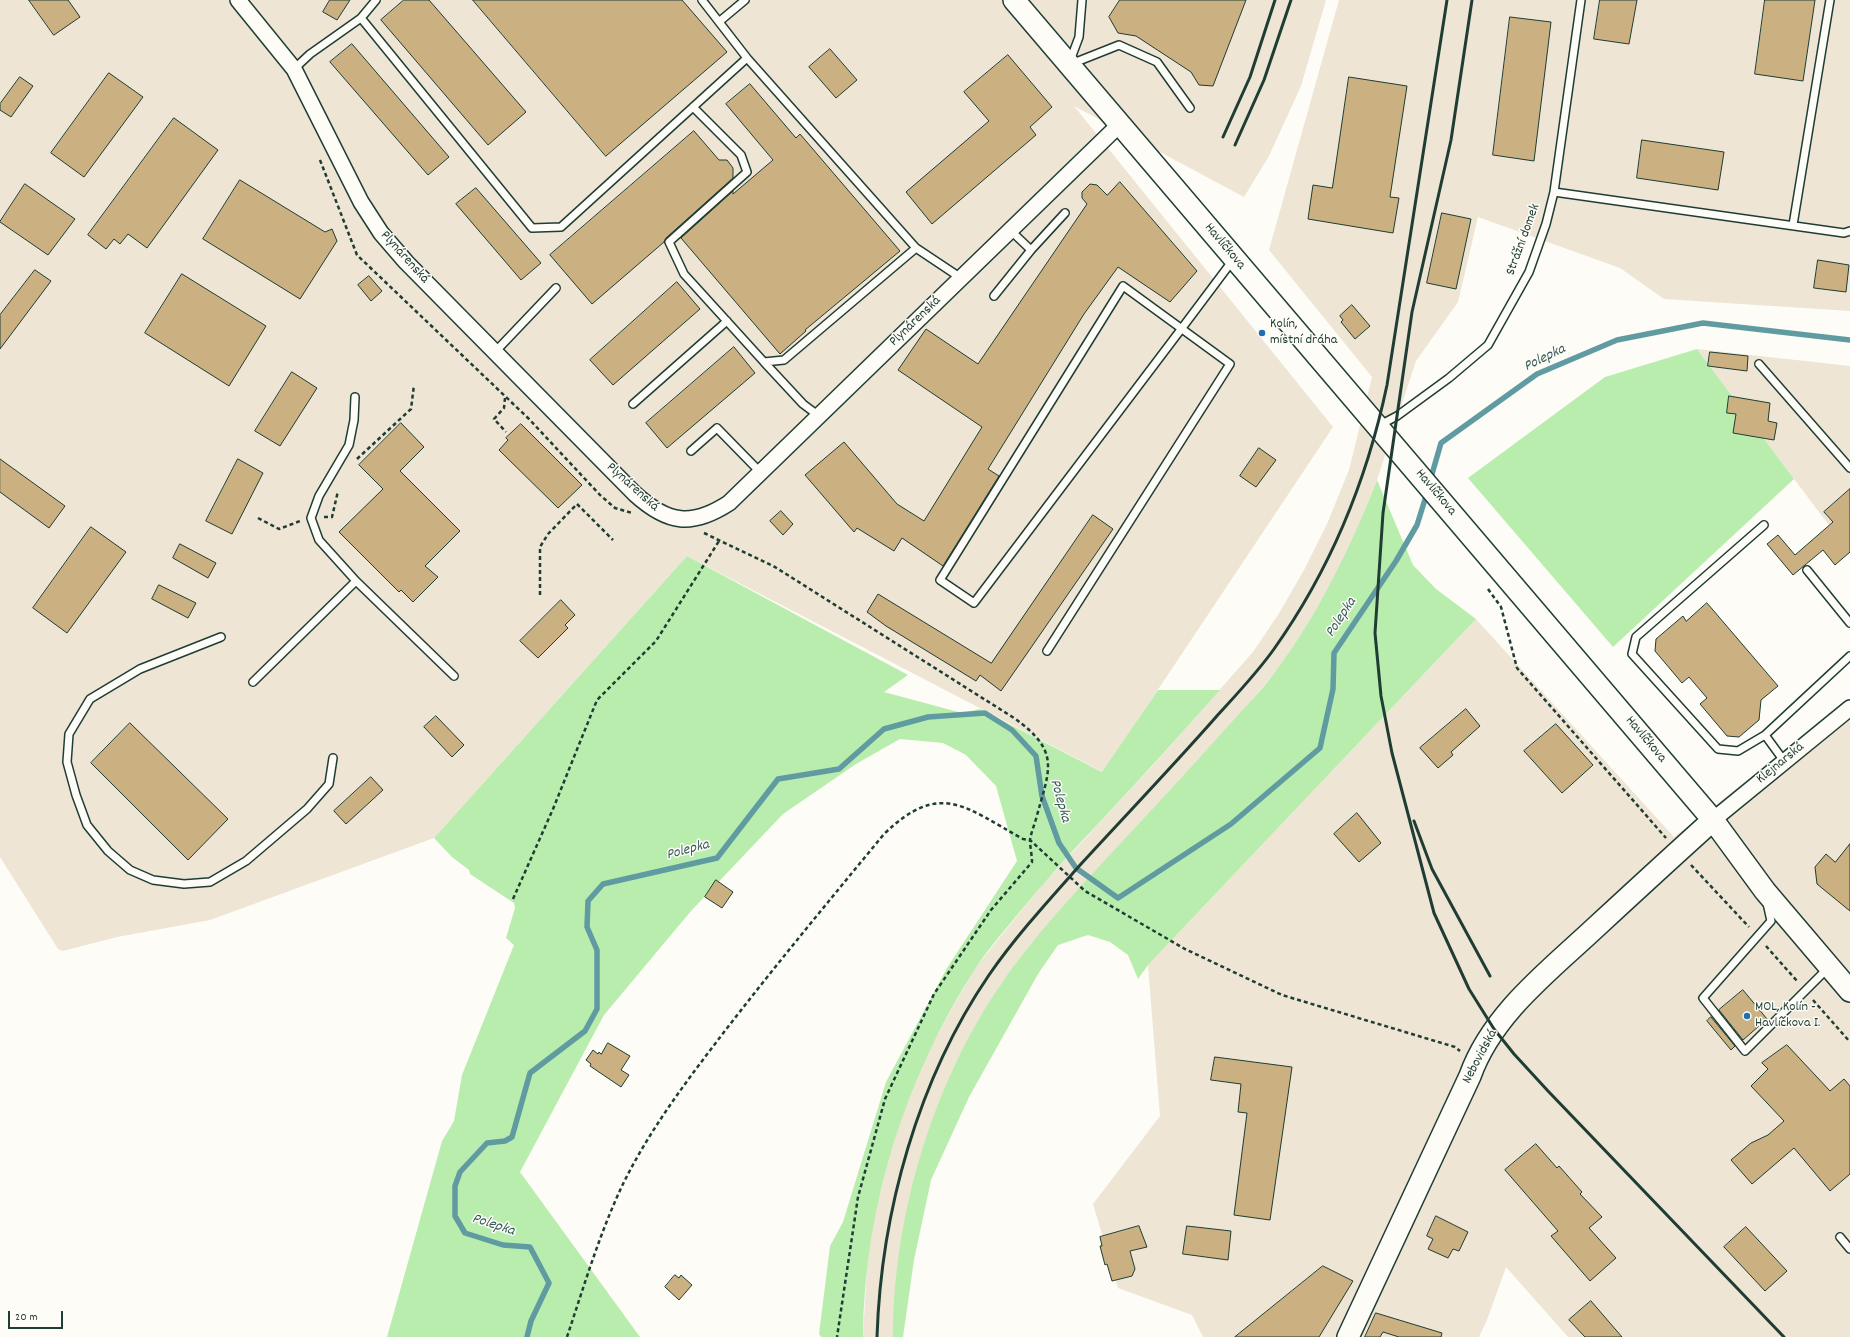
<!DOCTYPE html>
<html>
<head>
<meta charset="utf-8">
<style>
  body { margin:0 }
  #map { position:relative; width:1850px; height:1337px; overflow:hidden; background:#fdfcf7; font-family:Dekko,sans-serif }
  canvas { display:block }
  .scale { position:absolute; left:8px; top:1311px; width:55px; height:18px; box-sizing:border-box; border:2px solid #1f3d34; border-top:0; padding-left:5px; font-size:12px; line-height:14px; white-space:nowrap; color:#1f3d34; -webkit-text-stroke:3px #fdfcf7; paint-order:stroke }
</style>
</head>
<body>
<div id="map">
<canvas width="1850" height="1337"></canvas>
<div class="scale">20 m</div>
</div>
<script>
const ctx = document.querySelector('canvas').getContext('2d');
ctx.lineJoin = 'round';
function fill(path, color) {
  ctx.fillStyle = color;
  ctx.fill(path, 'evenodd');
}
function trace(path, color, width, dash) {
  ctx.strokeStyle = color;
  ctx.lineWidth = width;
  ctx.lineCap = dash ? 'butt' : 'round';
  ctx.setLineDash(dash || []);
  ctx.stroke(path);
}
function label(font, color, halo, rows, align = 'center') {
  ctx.font = font + ' Dekko,sans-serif';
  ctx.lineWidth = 3;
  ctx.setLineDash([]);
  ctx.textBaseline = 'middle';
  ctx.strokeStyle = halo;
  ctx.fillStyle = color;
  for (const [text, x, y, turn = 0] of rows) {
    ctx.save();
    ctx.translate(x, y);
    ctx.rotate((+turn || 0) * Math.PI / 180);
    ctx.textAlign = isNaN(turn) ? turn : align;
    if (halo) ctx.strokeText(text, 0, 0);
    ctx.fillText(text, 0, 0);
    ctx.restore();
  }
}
fill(new Path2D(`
  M0 0H1326L1301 86 1269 156 1244 197 1074 106 1333 427 1103 772 687 556 434 838 210 920 117 937 63 951 58 949 0 857Z
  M1339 0H1850V311L1664 299 1620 268 1478 217 1458 302 1416 361 1377 480 1355 536 1331 584 1303 631 1277 670 1243 710 1178 783 1064 905 1001 984 978 1022 952 1071 932 1122 916 1173 904 1224 897 1270 893 1337H863L867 1266 874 1218 887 1165 903 1113 925 1058 952 1008 976 967 1042 885 1155 763 1253 652 1278 615 1304 570 1327 524 1349 470 1372 377 1269 250Z
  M1697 349 1850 366V553L1794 479Z
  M1476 619 1674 837 1850 701V1337H1568L1506 1267 1487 1320 1479 1337H1203L1192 1315 1118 1288 1093 1204 1160 1116 1148 965Z`), '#eee5d4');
fill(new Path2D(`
  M1697 349 1794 479 1613 647 1468 478 1605 377Z
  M1377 480 1413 565 1436 589 1476 619 1148 965 1138 979 1128 955 1110 942 1088 935 1058 945 1038 974 969 1097 931 1180 914 1260 903 1337H893C893 1216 933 1083 1001 984 1032 939 1069 899 1105 860 1147 815 1188 771 1229 725 1245 707 1264 688 1278 668 1320 610 1351 547 1377 480Z
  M687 556 908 675 884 692 962 713 980 709 1102 772 1158 690H1220C1180 735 1140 779 1099 823 1069 854 1040 887 1013 920 1000 936 986 952 975 969 905 1078 864 1207 863 1337H821L819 1334 830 1246 843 1222 886 1082 947 968 1017 861 996 786 966 755 943 743 900 739 856 764 783 814 691 911 604 1015 520 1172 640 1337H387L442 1141 454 1121 462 1075 514 945 506 938 515 908 514 903 470 874 469 870 452 857 434 838Z`), '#b9edae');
trace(new Path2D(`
  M1430 481 1441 443 1537 374 1617 340 1703 323 1850 340
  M527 1337 531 1321 549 1283 530 1247 503 1245 465 1233 455 1216V1186L460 1172 487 1143 505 1141 512 1137 530 1073 585 1031 597 1009V950L587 927 588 901 603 884 717 858 778 779 839 769 884 729 928 717 985 713 1012 730 1036 756 1042 796 1059 843 1076 868 1118 898 1231 824 1320 748 1333 689 1334 653 1396 561 1417 525 1427 493`), '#619ba2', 5.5);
const building = new Path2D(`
  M29 0H68L80 17 54 35Z
  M330 0H350L337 20 323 12Z
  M404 0H429L526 112 488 145 381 20Z
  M473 0H682L727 52 606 156Z
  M1120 0H1246L1213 86 1199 85 1191 72 1136 36 1118 33 1109 17Z
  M1600 0H1637L1629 44 1594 39Z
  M1765 0H1815L1803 81 1755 74Z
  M1510 17 1551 22 1534 161 1493 155Z
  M352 44 449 157 428 175 330 62Z
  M830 49 857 80 836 98 809 67Z
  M1008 55 1052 107 1030 127 1036 135 932 224 906 192 989 121 964 92Z
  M109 73 143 97 84 177 51 153Z
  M20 77 33 86 11 117 0 110V104Z
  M1349 77 1407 86 1390 197 1399 198 1393 233 1308 219 1313 185 1332 188Z
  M750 84 796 138 800 134 900 251 805 330 806 331 780 354 681 238 733 191V194L773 160 726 104Z
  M174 118 218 150 147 248 128 234 120 244 114 239 106 249 88 235Z
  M694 131 719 160H727L733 168V178L666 238 664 242 592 304 550 255Z
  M1642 140 1724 152 1718 190 1637 178Z
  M240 180 325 232 332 229 337 241 300 299 203 239Z
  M1120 182 1197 271 1170 302 1118 267 1084 314 988 469 999 476 943 566 902 538 894 551 857 528 854 532 805 475 844 442 897 504 924 521 982 427 898 370 926 329 978 364 1087 204 1082 198V192L1090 184 1097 185 1107 195Z
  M25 184 75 219 48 255 0 222Z
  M476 188 541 263 521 280 456 204Z
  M1442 213 1471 219 1456 289 1427 283Z
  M1818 260 1849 265 1846 292 1814 288Z
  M35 270 51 281 0 349V315Z
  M182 274 266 326 229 386 145 333Z
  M369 276 382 291 371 301 358 285Z
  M677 282 700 309 613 385 590 360Z
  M1352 305 1370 326 1355 339 1341 322 1343 320 1340 316Z
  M734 347 755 373 667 448 646 423Z
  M1710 352 1748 356 1747 371 1708 366Z
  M292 372 317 388 280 446 255 431Z
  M1729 396 1770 403 1768 421 1777 423 1774 440 1733 433 1736 414 1727 413Z
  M401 423 424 447 400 471 460 531 425 566 438 577 413 602 401 590 399 592 339 532 383 489 359 465Z
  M521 424 582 485 558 508 499 450 508 440 506 438Z
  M1259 448 1276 460 1256 487 1240 476Z
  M0 459 65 506 49 528 0 492Z
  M238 459 263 473 232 534 206 521Z
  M1850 489V552L1835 565 1823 550 1793 575 1767 544 1778 535 1795 555 1833 522 1824 512Z
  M781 511 793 524 783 535 770 521Z
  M1093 515 1113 529 1001 691 980 675 976 681 886 626 867 612 878 594 991 663Z
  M91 527 126 552 67 633 33 608Z
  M180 544 216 563 208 578 173 558Z
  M159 585 196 603 188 618 152 599Z
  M561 600 575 615 565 625 568 628 538 658 520 641Z
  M1707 603 1778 686 1761 700 1759 720 1739 737 1727 736 1700 704 1707 698 1689 677 1682 683 1655 651 1656 639 1683 616 1686 621Z
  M1466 709 1480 726 1451 752 1453 755 1438 768 1420 748Z
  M436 716 464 745 452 757 424 727Z
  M130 723 228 819 188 860 91 763Z
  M1556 724 1593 765 1562 793 1524 751Z
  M371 777 383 790 346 824 334 811Z
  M1357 813 1381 843 1359 862 1334 834Z
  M1850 844V911L1817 884 1815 867 1826 854 1835 862Z
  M716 880 733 892 722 908 705 897Z
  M1743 990 1767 1019 1743 1040 1719 1010Z
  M1711 1017 1735 1046 1731 1050 1707 1021Z
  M608 1043 630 1056 621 1070 629 1075 621 1087 590 1066 591 1064 586 1060 593 1050 598 1054 599 1052 601 1054Z
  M1787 1045 1830 1091 1844 1079 1850 1086V1174L1830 1191 1794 1148 1752 1184 1731 1160 1751 1143 1768 1135 1784 1121 1751 1086 1768 1069 1762 1063Z
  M1215 1057 1292 1067 1270 1220 1234 1215 1247 1113 1238 1112 1241 1084 1211 1080Z
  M1536 1144 1557 1168 1559 1166 1582 1192 1580 1194 1602 1217 1589 1228 1616 1258 1590 1281 1551 1236 1558 1231 1505 1170Z
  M1436 1216 1468 1232 1459 1251 1453 1249 1448 1258 1428 1249 1433 1239 1427 1236Z
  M1139 1226 1147 1247 1130 1251 1135 1269 1132 1276 1112 1281 1107 1264 1105 1265 1100 1246H1102L1100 1237Z
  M1187 1226 1231 1231 1228 1260 1183 1254Z
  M1746 1227 1787 1271 1765 1291 1724 1247Z
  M1323 1266 1353 1281 1319 1337H1235Z
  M675 1275 679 1278 681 1275 692 1285 679 1300 665 1287Z
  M1591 1301 1622 1337H1585L1569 1320Z
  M1376 1313 1442 1333 1441 1337H1399L1383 1332 1380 1337H1365Z`);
fill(building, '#cbb081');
trace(building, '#1f3d34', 1);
const lane = new Path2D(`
  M702 0 747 58 916 248 961 278
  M361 18 532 228 561 227 747 58
  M720 21 745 0
  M1070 61 1079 37 1082 0
  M1071 64 1119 45 1157 62 1190 108
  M294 69 310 54 361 18 376 0
  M693 107 741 155 747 172 669 242 684 274 764 362 784 360 916 248
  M1554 192 1844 233 1850 231
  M1793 225 1830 0
  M1031 250 1065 213
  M994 296 1031 250 1010 230
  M495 352 556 288
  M764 362 803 404 819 416
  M1759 364 1850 468
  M355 397 354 420 349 445 319 496 311 518 319 540 356 581 454 676
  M633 404 727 321
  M1378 426 1397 416 1449 378 1488 345 1529 272 1546 224 1554 192 1581 0
  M691 451 717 428 761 473
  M1764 525 1636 637 1632 654 1718 749 1738 751 1765 735
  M1807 570 1850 623
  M221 637 140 669 90 699 69 734 67 762 76 795 87 825 108 851 130 870 153 880 184 884 210 882 246 861 307 809 329 784 333 758
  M1047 651 1230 364 1123 286 940 580 974 603 1182 328 1233 260
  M253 682 356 581
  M1784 761 1765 735 1850 656
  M1767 903 1771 921 1703 998 1745 1051 1828 968
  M1840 1237 1850 1249`);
const street = new Path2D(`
  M238 0 294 69 361 202 381 233 406 262 635 494C668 524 692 527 729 503L1120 124
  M1713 820 1850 708`);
const secondary = new Path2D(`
  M1014 0 1713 820 1765 891 1850 991
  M1348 1337 1470 1076C1492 1014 1549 971 1596 927 1635 891 1674 855 1713 820`);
trace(lane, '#1f3d34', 10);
trace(street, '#1f3d34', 18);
trace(secondary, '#1f3d34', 24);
trace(new Path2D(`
  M320 160 357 255 529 419 600 495 615 508 632 513
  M505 398 504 408 494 419 506 432
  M357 459 411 409 414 385
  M324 517H332L338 491
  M258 518 279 529 300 521
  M704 533 775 567 1014 718C1062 752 1049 770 1036 819 1034 826 1031 833 1030 840 1030 847 1032 855 1032 862L991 910 934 994 885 1099 858 1197 837 1337
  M1488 589 1501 607 1517 668 1666 838
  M540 595V547L548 534 577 504 613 540
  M1691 865 1749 927
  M513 899 553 809 597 700 656 641 719 541
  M1766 946 1797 981
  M1813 1000 1850 1042
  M567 1337C584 1286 600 1232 623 1184 649 1131 685 1083 721 1036 774 967 829 901 884 834 940 780 965 807 1023 839L1030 840 1085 891 1185 949 1282 995 1455 1047 1460 1051`), '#1f3d34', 2.5, [4, 3]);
trace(lane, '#fdfcf7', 7);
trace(street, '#fdfcf7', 15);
trace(secondary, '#fdfcf7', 21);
trace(new Path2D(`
  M1472 0 1451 140 1412 312 1383 513 1375 633 1381 696 1392 753 1434 913 1469 989 1494 1029 1514 1054 1548 1091 1784 1337
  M1223 137 1250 77 1275 0
  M1235 145 1264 80 1291 0
  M1414 821 1432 869 1490 976
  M877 1337C881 1212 918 1079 989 975 1016 936 1049 900 1081 864 1126 815 1172 767 1216 717 1236 695 1257 673 1274 649 1330 570 1367 480 1387 385L1447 0`), '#1f3d34', 3);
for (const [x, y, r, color] of [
  [1262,333,4,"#1f6fb2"],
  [1747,1016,4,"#1f6fb2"]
]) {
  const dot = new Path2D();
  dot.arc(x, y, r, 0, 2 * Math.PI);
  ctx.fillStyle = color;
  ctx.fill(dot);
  trace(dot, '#fdfcf7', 1.5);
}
label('14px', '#1f3d34', '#fdfcf7', [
  ["Strážní domek",1524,240,-70],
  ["Havlíčkova",1224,247,50],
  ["Plynárenská",404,258,48],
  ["Plynárenská",916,322,-44],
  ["Plynárenská",632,488,42],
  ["Havlíčkova",1435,493,50],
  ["Havlíčkova",1645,740,50],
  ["Klejnarská",1781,764,-39],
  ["Nebovidská",1481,1057,-62]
]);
label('14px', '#1f3d34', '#fdfcf7', [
  ["Kolín,",1270,325],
  ["místní dráha",1270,341],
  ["MOL, Kolín -",1755,1008],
  ["Havlíčkova I.",1755,1024]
], 'left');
label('italic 15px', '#355c59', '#fdfcf7', [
  ["Polepka",1545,359,-26],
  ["Polepka",1342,618,-57],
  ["Polepka",1059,801,74],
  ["Polepka",688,851,-15],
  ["Polepka",493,1226,18]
]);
</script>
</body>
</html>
